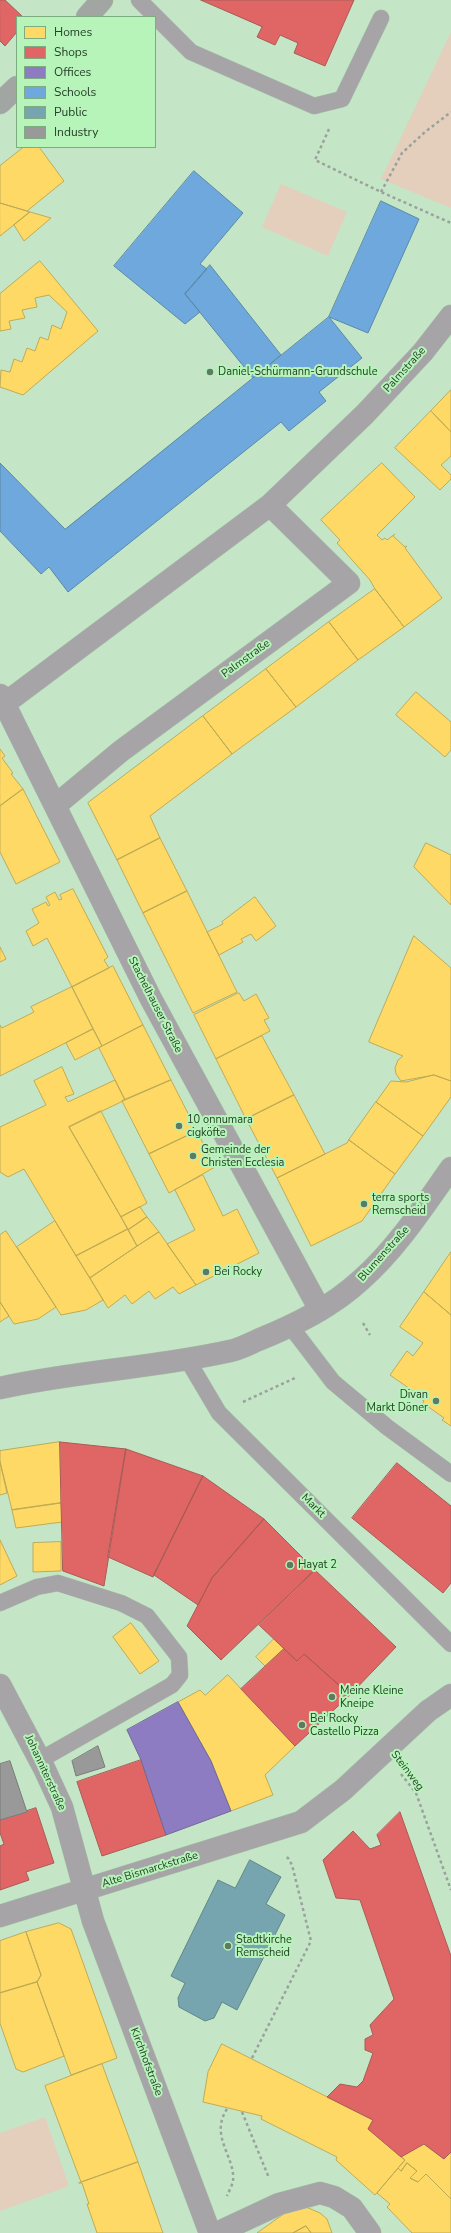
<!DOCTYPE html>
<html>
<head>
<meta charset="utf-8">
<style>
  body { margin:0 }
  #map { position:relative; width:451px; height:2233px; overflow:hidden; background:#c4e6c7; font-family:"Nunito Sans",sans-serif }
  canvas { display:block }
  .legend { position:absolute; left:16px; top:16px; width:140px; height:132px; box-sizing:border-box; background:#b6f4ba; border:1px solid #7dac80; margin:0; padding:5px 7px; list-style:none; font-size:12px; color:#274029 }
  .legend li { display:flex; align-items:center; gap:8px; height:20px }
  .legend b { width:20px; border:1px solid #7dac80 }
</style>
</head>
<body>
<div id="map">
<canvas width="451" height="2233"></canvas>
<ul class="legend">
<li><b style="height:11px;background:#ffd966"></b>Homes</li>
<li><b style="height:11px;background:#e06666"></b>Shops</li>
<li><b style="height:11px;background:#8e7cc3"></b>Offices</li>
<li><b style="height:11px;background:#6fa8dc"></b>Schools</li>
<li><b style="height:11px;background:#76a5af"></b>Public</li>
<li><b style="height:11px;background:#999"></b>Industry</li>
</ul>
</div>
<script>
const ctx = document.querySelector('canvas').getContext('2d');
ctx.lineJoin = 'round';
function fill(path, color) {
  ctx.fillStyle = color;
  ctx.fill(path, 'evenodd');
}
function trace(path, color, width, dash) {
  ctx.strokeStyle = color;
  ctx.lineWidth = width;
  ctx.lineCap = dash ? 'butt' : 'round';
  ctx.setLineDash(dash || []);
  ctx.stroke(path);
}
function label(font, color, halo, rows, align = 'center') {
  ctx.font = font + ' "Nunito Sans",sans-serif';
  ctx.lineWidth = 4;
  ctx.setLineDash([]);
  ctx.textBaseline = 'middle';
  ctx.strokeStyle = halo;
  ctx.fillStyle = color;
  for (const [text, x, y, turn = 0] of rows) {
    ctx.save();
    ctx.translate(x, y);
    ctx.rotate((+turn || 0) * Math.PI / 180);
    ctx.textAlign = isNaN(turn) ? turn : align;
    if (halo) ctx.strokeText(text, 0, 0);
    ctx.fillText(text, 0, 0);
    ctx.restore();
  }
}
fill(new Path2D(`
  M451 32V208L381 179Z
  M281 184 347 212 328 256 262 227Z
  M45 2117 69 2186 0 2211V2133Z`), '#e4cebc');
const homes = new Path2D(`
  M24 147H39L64 181 27 211 0 203V166Z
  M0 203 30 212 0 236Z
  M30 212 51 218 24 241 14 225Z
  M40 261 98 331 23 395 0 387 1 370 10 372 14 359 22 362 27 348 35 351 40 337 48 340 52 325 61 329 67 312 49 295 35 298 37 307 22 310 25 318 9 321 11 329 0 331V294Z
  M451 390V432L431 411Z
  M431 411 451 432V456L441 465 451 475V479L440 490 395 448Z
  M382 463 415 497 377 535 382 540 385 538 387 540 395 534 393 536 405 547 407 546 405 548 442 598 404 627 375 589 370 580 337 543 340 540 321 520Z
  M375 589 404 627 358 660 329 622Z
  M329 622 358 660 296 707 266 669Z
  M266 669 296 707 232 754 203 716Z
  M416 692 451 722V750L445 757 396 715Z
  M203 716 232 754 150 816 160 838 117 860 88 803Z
  M0 749 5 756 2 758 13 773 11 774 23 789 0 806Z
  M23 789 60 862 16 884 0 852V806Z
  M160 838 187 891 143 913 117 860Z
  M426 843 451 855V905L414 867Z
  M73 889 108 957 104 960 109 968 72 987 47 938 33 946 26 931 39 923 32 909 46 902 48 906 50 905 46 897 55 892 59 900 62 899 60 895Z
  M187 891 237 992 193 1013 143 913Z
  M255 897 276 926 256 941 251 934 241 939 243 942 219 955 207 932 223 924 222 922Z
  M414 936 451 968V1081L434 1075 401 1081 396 1074 395 1068 398 1060 403 1056 369 1042Z
  M0 947 6 959 0 962Z
  M113 966 143 1025 102 1046 72 987Z
  M72 987 93 1029 0 1076V1025L2 1028 34 1012 31 1007Z
  M239 993 244 1001 256 994 269 1018 264 1020 270 1031 216 1059 194 1015Z
  M143 1025 171 1080 125 1100 99 1048Z
  M93 1029 102 1046 75 1060 66 1043Z
  M262 1036 294 1095 246 1119 216 1059Z
  M62 1067 74 1094 65 1097 68 1102 115 1080 125 1100 69 1127 128 1229 76 1256 24 1169 8 1177 0 1172V1127L46 1105 34 1081Z
  M434 1075 451 1081V1097L423 1136 376 1102 391 1081 406 1082Z
  M171 1080 197 1131 149 1154 122 1101Z
  M294 1095 325 1154 277 1178 246 1119Z
  M376 1102 423 1136 395 1174 349 1140Z
  M101 1111 147 1203 121 1217 69 1127Z
  M197 1131 215 1167 169 1193 149 1154Z
  M349 1140 395 1174 362 1221 311 1246 277 1178 347 1143Z
  M203 1175 223 1216 237 1209 259 1253 196 1285 167 1244 195 1230 175 1190Z
  M140 1207 147 1217 128 1230 121 1217Z
  M147 1217 159 1232 137 1246 128 1230Z
  M55 1221 103 1300 86 1310 61 1315 17 1247Z
  M128 1229 137 1246 90 1278 76 1256Z
  M6 1231 56 1307 38 1319 14 1324 0 1302V1235Z
  M159 1232 196 1285 179 1294 173 1287 155 1299 149 1291 132 1304 125 1295 108 1308 90 1278Z
  M451 1252V1315L424 1292Z
  M424 1292 451 1315V1426L442 1420 444 1418 423 1403 424 1401 412 1392 413 1391 390 1375 407 1351 413 1356 423 1343 400 1327Z
  M0 1302 9 1316 0 1322Z
  M60 1442 61 1503 12 1510 0 1462V1451Z
  M0 1462 7 1493 0 1495Z
  M61 1503 62 1522 16 1528 12 1510Z
  M0 1540 17 1576 0 1585Z
  M61 1542V1571L33 1572V1543Z
  M131 1623 159 1661 140 1674 113 1637Z
  M274 1639 284 1649 265 1666 256 1657Z
  M228 1675 295 1746 265 1775 273 1795 231 1811 211 1761 178 1702 200 1690 205 1695Z
  M59 1923 71 1929 117 2058 71 2075 37 1982 41 1975 26 1932Z
  M26 1932 41 1975 37 1982 0 1993V1941Z
  M37 1982 64 2056 23 2072 16 2069 0 2023V1993Z
  M222 2044 373 2120 368 2129 405 2160 375 2195 336 2160 337 2157 261 2119 262 2116 203 2102 208 2072Z
  M102 2064 138 2162 81 2182 45 2086Z
  M424 2144 444 2159 451 2152V2199L426 2174 418 2182 410 2178 417 2171 407 2163 401 2171 398 2168 405 2160 401 2157Z
  M138 2162 163 2233H97L87 2204H89L82 2183H79Z
  M407 2163 417 2171 410 2178 418 2182 426 2174 451 2199V2233H412L387 2207 390 2204 377 2193 398 2168 401 2171Z
  M306 2207 320 2213 327 2219 332 2233H311L306 2226 293 2233H257L285 2213Z
  M306 2226 311 2233H293Z`);
fill(homes, '#ffd966');
trace(homes, '#beab54', 1);
const shops = new Path2D(`
  M0 0H5L23 17H17V32L5 46 0 41Z
  M201 0H354L325 66 294 53 298 43 280 35 275 45 257 37 262 27Z
  M60 1442 126 1449 104 1586 63 1571Z
  M126 1449 203 1476 153 1577 108 1557Z
  M397 1463 451 1506V1583L443 1593 352 1518Z
  M203 1476 264 1519 212 1578 198 1605 154 1575Z
  M264 1519 315 1570 221 1660 187 1626 212 1578Z
  M315 1570 396 1647 350 1695 304 1654 297 1661 259 1625Z
  M284 1649 297 1661 304 1654 350 1695 295 1746 241 1689Z
  M141 1760 166 1835 102 1856 77 1782Z
  M36 1808 54 1863 26 1872 29 1880 0 1890V1846L4 1844 0 1833V1820Z
  M400 1812 451 1956V2152L444 2159 424 2144 401 2157 368 2129 373 2120 327 2097 340 2084 357 2087 363 2081 373 2053 365 2050V2039L373 2035 370 2025 394 1999 360 1900 336 1898 323 1860 353 1831 370 1849 381 1845 377 1835Z`);
fill(shops, '#e06666');
trace(shops, '#a85b54', 1);
const offices = new Path2D(`
  M178 1702 211 1761 231 1811 166 1835 141 1760 127 1730Z`);
fill(offices, '#8e7cc3');
trace(offices, '#6f6a95', 1);
const schools = new Path2D(`
  M194 171 243 213 200 264 207 269 185 294 200 312 185 324 114 266Z
  M381 201 419 219 368 333 329 317Z
  M210 265 281 355 253 378 185 294Z
  M329 317 362 358 319 392 326 401 289 431 281 422 68 592 49 567 41 574 0 531V463L65 529Z`);
fill(schools, '#6fa8dc');
trace(schools, '#5989a6', 1);
const public = new Path2D(`
  M250 1860 281 1877 266 1904 285 1915 237 2010 222 2002 214 2018 205 2021 179 2007 178 1998 185 1983 171 1976 218 1880 235 1888Z`);
fill(public, '#76a5af');
trace(public, '#5e8787', 1);
const industry = new Path2D(`
  M98 1746 105 1767 76 1776 72 1761Z
  M10 1761 27 1812 0 1820V1764Z`);
fill(industry, '#999');
trace(industry, '#777e77', 1);
const service = new Path2D(`
  M139 0 191 52 314 106 342 99 381 18
  M291 1327 333 1382 387 1427 451 1474
  M187 1359 219 1413 451 1644
  M0 1603 37 1587 58 1583 121 1603 147 1616 179 1657 180 1675 172 1685 40 1760`);
const minor = new Path2D(`
  M0 695 151 999 320 1310
  M4 704 270 505 365 414 423 352 451 316
  M56 805 121 751 349 583 270 505
  M0 1685 44 1768 62 1807 93 1921 210 2233
  M0 1916 301 1822 343 1790 428 1711 451 1695
  M217 2233 279 2204 320 2193 334 2197 352 2208 370 2233`);
const tertiary = new Path2D(`
  M0 1388C76 1371 154 1368 230 1351 240 1349 249 1344 258 1340 295 1325 332 1307 362 1279 397 1248 424 1206 451 1168`);
const primary = new Path2D(`
  M87 17 102 0
  M0 103 17 87`);
trace(service, '#a7c2aa', 17);
trace(minor, '#a7c2aa', 23);
trace(tertiary, '#a7c2aa', 23);
trace(primary, '#a7c2aa', 23);
trace(new Path2D(`
  M329 129 315 160 381 192 451 223
  M381 192 402 153 425 132 451 112
  M363 1323 370 1335
  M243 1402 297 1377
  M401 1774 416 1793 451 1890
  M252 2058 311 1941 292 1865 288 1858 285 1857
  M227 2109C209 2136 236 2158 233 2181 232 2186 229 2191 227 2196
  M242 2112 269 2178`), '#9ba19c', 2.5, [3, 3]);
trace(service, '#a6a4a7', 16);
trace(minor, '#a6a4a7', 22);
trace(tertiary, '#a6a4a7', 22);
trace(primary, '#a1a6a2', 22);
for (const [x, y, r, color] of [
  [210,372,4,"#5e7a60"],
  [179,1126,4,"#5e7a60"],
  [193,1156,4,"#5e7a60"],
  [364,1204,4,"#5e7a60"],
  [206,1272,4,"#5e7a60"],
  [436,1401,4,"#5e7a60"],
  [290,1565,4,"#5e7a60"],
  [332,1697,4,"#5e7a60"],
  [302,1725,4,"#5e7a60"],
  [228,1946,4,"#5e7a60"]
]) {
  const dot = new Path2D();
  dot.arc(x, y, r, 0, 2 * Math.PI);
  ctx.fillStyle = color;
  ctx.fill(dot);
  trace(dot, '#b6f4ba', 1.5);
}
label('11px', '#274029', '#b6f4ba', [
  ["Palmstraße",405,370,-48],
  ["Palmstraße",246,659,-36],
  ["Stachelhauser Straße",155,1005,63],
  ["Blumenstraße",384,1254,-48],
  ["Markt",313,1506,45],
  ["Steinweg",407,1771,53],
  ["Johanniterstraße",45,1773,65],
  ["Alte Bismarckstraße",150,1870,-17],
  ["Kirchhofstraße",146,2062,69]
]);
label('11px', '#274029', '#b6f4ba', [
  ["Daniel-Schürmann-Grundschule",218,372],
  ["10 onnumara",187,1120],
  ["cigköfte",187,1133],
  ["Gemeinde der",201,1150],
  ["Christen Ecclesia",201,1163],
  ["terra sports",372,1198],
  ["Remscheid",372,1211],
  ["Bei Rocky",214,1272],
  ["Divan",428,1395,"right"],
  ["Markt Döner",428,1408,"right"],
  ["Hayat 2",298,1565],
  ["Meine Kleine",340,1691],
  ["Kneipe",340,1704],
  ["Bei Rocky",310,1719],
  ["Castello Pizza",310,1732],
  ["Stadtkirche",236,1940],
  ["Remscheid",236,1953]
], 'left');
</script>
</body>
</html>
